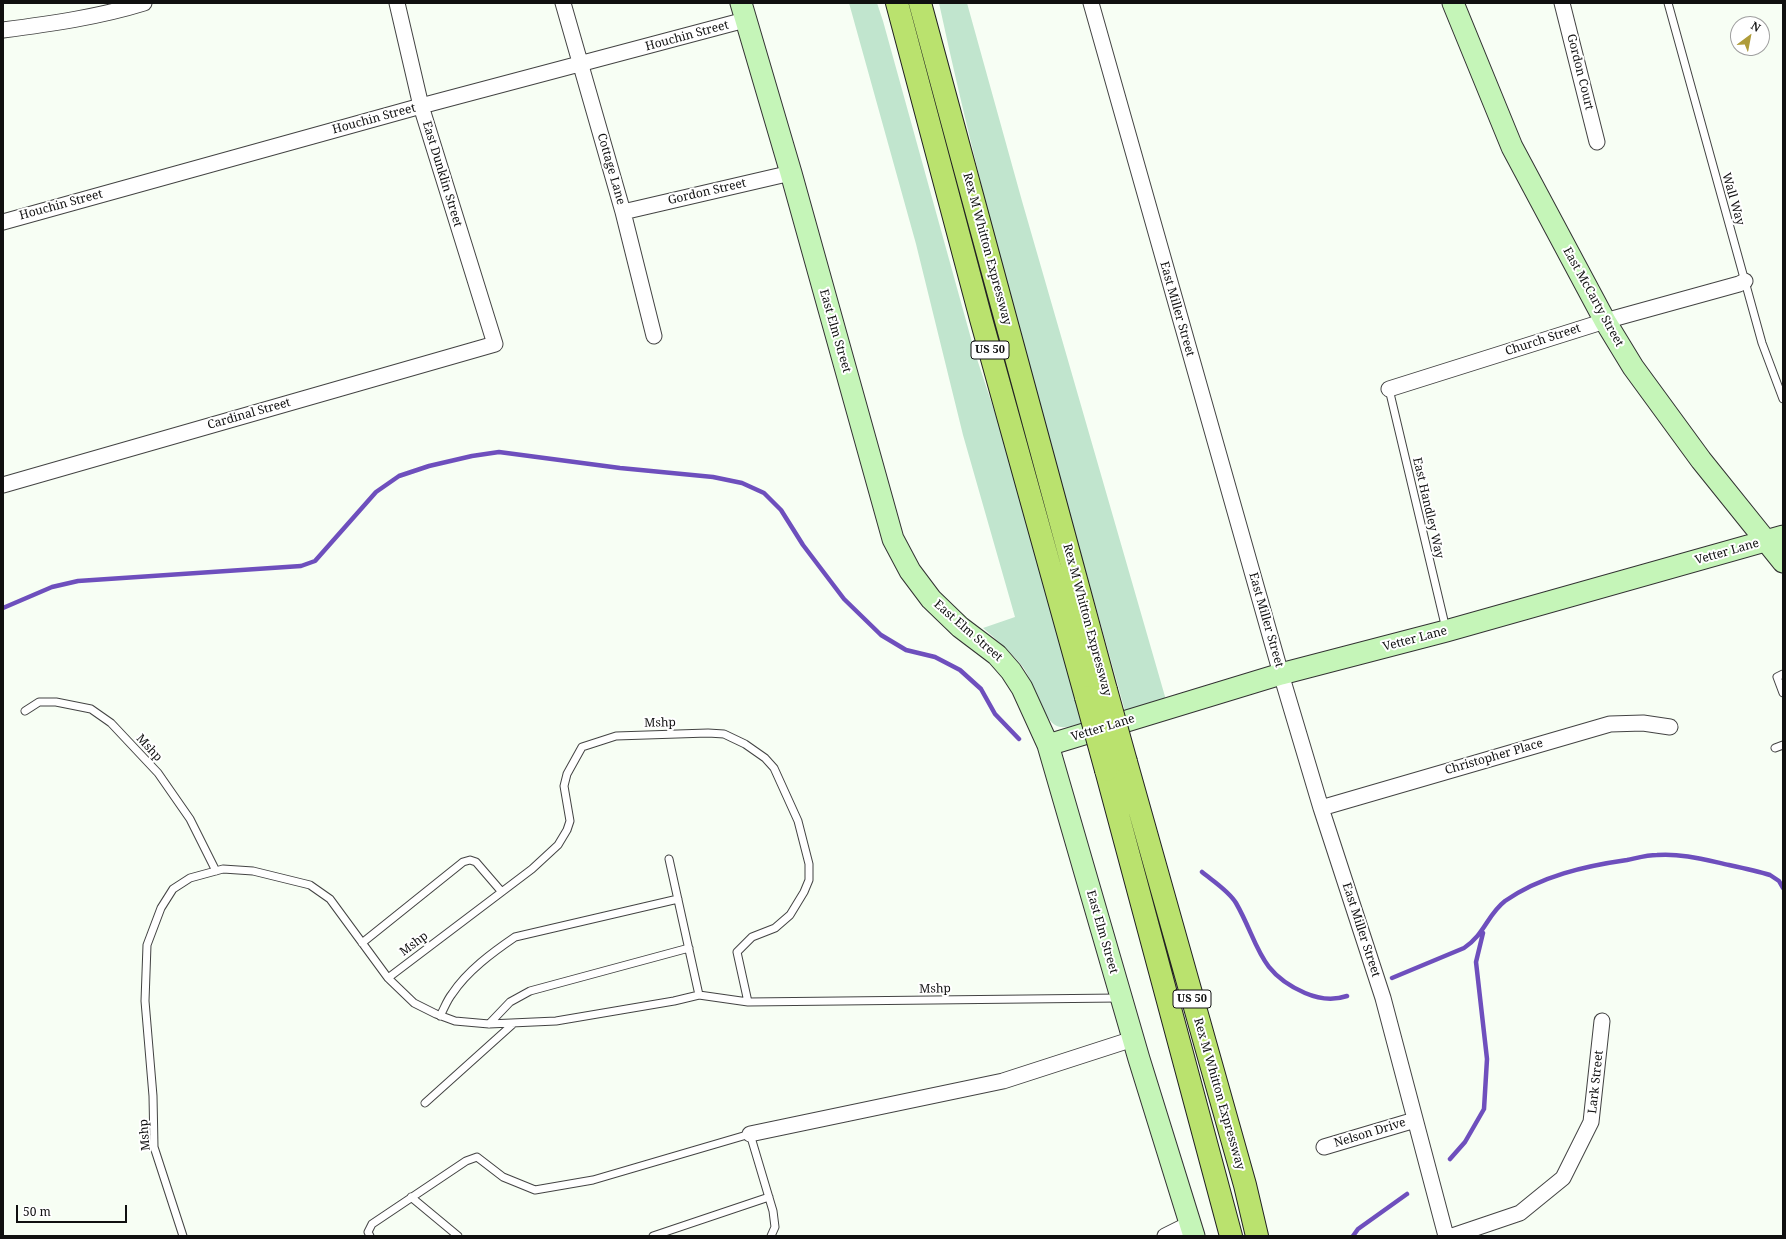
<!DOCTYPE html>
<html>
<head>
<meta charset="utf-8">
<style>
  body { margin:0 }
  #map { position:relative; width:1786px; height:1239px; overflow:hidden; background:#f7fef4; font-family:"Noto Serif",serif }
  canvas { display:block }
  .frame { position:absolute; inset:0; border:4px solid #101010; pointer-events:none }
  .north { position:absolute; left:1730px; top:16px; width:40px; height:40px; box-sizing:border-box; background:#fff; border:1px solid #9f9f9f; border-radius:50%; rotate:32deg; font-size:11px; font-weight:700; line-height:16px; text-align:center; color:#101010 }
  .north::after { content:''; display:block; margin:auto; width:14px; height:18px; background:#af9c39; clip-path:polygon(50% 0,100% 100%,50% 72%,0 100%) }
  .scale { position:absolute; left:16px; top:1205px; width:111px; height:18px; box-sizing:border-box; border:2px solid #101010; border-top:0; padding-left:5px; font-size:12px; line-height:14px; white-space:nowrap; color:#101010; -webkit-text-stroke:3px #fff; paint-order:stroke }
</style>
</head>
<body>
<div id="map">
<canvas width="1786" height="1239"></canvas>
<div class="frame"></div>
<div class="north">N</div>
<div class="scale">50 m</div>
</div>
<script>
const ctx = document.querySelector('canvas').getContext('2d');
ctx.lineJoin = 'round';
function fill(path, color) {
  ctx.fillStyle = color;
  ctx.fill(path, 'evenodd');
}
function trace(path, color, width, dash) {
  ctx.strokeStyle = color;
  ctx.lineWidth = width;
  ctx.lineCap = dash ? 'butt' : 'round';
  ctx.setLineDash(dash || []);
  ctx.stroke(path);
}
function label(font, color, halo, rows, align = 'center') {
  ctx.font = font + ' "Noto Serif",serif';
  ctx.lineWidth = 4;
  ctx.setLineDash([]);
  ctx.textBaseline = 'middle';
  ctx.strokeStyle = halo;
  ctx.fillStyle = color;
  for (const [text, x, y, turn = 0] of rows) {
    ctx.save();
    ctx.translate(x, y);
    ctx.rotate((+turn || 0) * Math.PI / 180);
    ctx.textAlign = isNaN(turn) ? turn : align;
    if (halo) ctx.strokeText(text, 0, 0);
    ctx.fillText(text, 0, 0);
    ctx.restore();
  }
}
fill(new Path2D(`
  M849 3H877L883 21 975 353 1010 458 1082 724C1074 725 1063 730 1055 725 1043 718 1033 681 1023 667 1011 652 997 640 983 628L1015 617 963 435 916 244Z
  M939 3H967L1022 201 1166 700 1125 711C1060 476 990 241 939 3Z`), '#c1e5ce');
trace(new Path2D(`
  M3 608 52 587 78 581 301 566 315 561 376 492 399 476 429 466 472 456 499 452 620 468 713 477 742 483 764 493 781 510 803 545 844 599 881 635 906 650 935 657 960 670 981 689 995 714 1019 739
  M1202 872C1213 881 1229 891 1236 903 1259 943 1257 972 1305 993 1319 999 1332 1001 1347 996
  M1392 978 1464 948C1485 934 1487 915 1505 901 1541 876 1585 866 1627 860 1637 858 1647 855 1657 855 1681 853 1706 860 1729 865 1743 868 1757 871 1770 875L1779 881 1783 888
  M1450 1159 1465 1142 1484 1109 1487 1059 1476 962 1483 933
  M1353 1236 1358 1229 1407 1194`), '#6e4fbd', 4.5);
const lane = new Path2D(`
  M1668 3 1762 343 1783 399
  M1389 389 1446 629
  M1783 674 1777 677 1783 693
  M25 711 39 702H56L91 709 111 723 158 773 190 819 216 871
  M1775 748 1783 745
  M669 859 699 995
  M362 943 463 862 470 860 476 862 501 891
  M388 978 414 1003 436 1014 455 1021 489 1024 556 1021 674 1001 699 995 748 1002 1119 998
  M440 1016C444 1009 447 1000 452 994 467 971 493 952 515 937L678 899
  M489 1024 510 1002 530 991 689 948
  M425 1103 513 1024
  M411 1197 458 1236
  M183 1236 154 1147 153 1096 145 1001 147 945 161 908 173 889 190 878 223 869 253 871 310 885 330 899 388 978 532 869 558 845 567 830 570 821 564 786 567 774 582 747 616 736 708 733 724 734 745 744 765 758 774 768 798 821 809 864V880L804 892 790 915 775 928 752 937 737 952 748 1002
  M370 1236 368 1232 372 1224 466 1161 477 1157 503 1177 535 1190 593 1180 750 1134 773 1211 775 1227 771 1236
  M653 1236 769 1197`);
const street = new Path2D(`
  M563 3 623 212 654 336
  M1091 3 1281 674 1321 808 1383 998 1446 1236
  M1562 3 1597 142
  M3 30C50 24 99 17 144 3
  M623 212 791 173
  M3 222 421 106 745 20
  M1389 389 1605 321 1739 284 1745 281
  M3 485 495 344 421 106 397 3
  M1321 808 1610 724 1643 723 1670 727
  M750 1134 1003 1081 1133 1039
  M1324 1147 1415 1120
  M1165 1236 1191 1223
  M1452 1236 1520 1213 1563 1178 1591 1122 1602 1021`);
const secondary = new Path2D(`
  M741 3 791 173 893 539 910 571 931 599 960 627 997 655 1011 671 1022 688 1048 745 1139 1059 1194 1236
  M1453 3 1512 147 1605 321 1633 367 1701 460 1783 562
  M1048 745 1281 674 1446 631 1783 536`);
const highway = new Path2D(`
  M897 3 981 319 1086 697
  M920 3 1106 690
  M1126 762 1245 1185 1257 1236
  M1106 770 1231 1236`);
trace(lane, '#434343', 9);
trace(street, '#434343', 17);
trace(secondary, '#323232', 23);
trace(highway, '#212121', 24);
trace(lane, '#fff', 7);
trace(street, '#fff', 15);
trace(secondary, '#c5f5b8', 21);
trace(highway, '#bae26e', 22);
const highwayBridge = new Path2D(`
  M1106 690 1126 762
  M1086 697 1106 770`);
trace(highwayBridge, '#212121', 24, []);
trace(highwayBridge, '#bae26e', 22);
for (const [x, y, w] of [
  [990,350,38],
  [1192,999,38]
]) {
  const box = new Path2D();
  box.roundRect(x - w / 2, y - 9, w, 18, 3);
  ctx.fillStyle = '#fff';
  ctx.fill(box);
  trace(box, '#101010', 1);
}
label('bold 11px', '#101010', null, [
  ["US 50",990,350],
  ["US 50",1192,999]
]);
label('12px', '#101010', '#fff', [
  ["Houchin Street",687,36,-15],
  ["Gordon Court",1580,72,76],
  ["Houchin Street",374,119,-15],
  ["Cottage Lane",611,169,74],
  ["East Dunklin Street",442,174,73],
  ["Gordon Street",707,192,-13],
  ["Wall Way",1733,199,74],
  ["Houchin Street",61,205,-15],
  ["Rex M Whitton Expressway",987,249,75],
  ["East McCarty Street",1593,297,61],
  ["East Miller Street",1177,309,74],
  ["East Elm Street",835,331,74],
  ["Church Street",1543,340,-18],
  ["Cardinal Street",249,414,-16],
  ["East Handley Way",1428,508,77],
  ["Vetter Lane",1727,552,-16],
  ["Rex M Whitton Expressway",1087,620,75],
  ["East Miller Street",1266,620,74],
  ["East Elm Street",968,631,41],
  ["Vetter Lane",1415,639,-15],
  ["Mshp",660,723,-1],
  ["Vetter Lane",1103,728,-17],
  ["Mshp",149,748,47],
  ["Christopher Place",1494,757,-16],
  ["East Miller Street",1361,930,72],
  ["East Elm Street",1102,932,74],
  ["Mshp",414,944,-37],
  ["Mshp",935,989,-1],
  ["Lark Street",1596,1082,-84],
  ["Rex M Whitton Expressway",1219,1094,74],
  ["Nelson Drive",1370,1133,-17],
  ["Mshp",145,1135,-95]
]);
</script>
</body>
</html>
